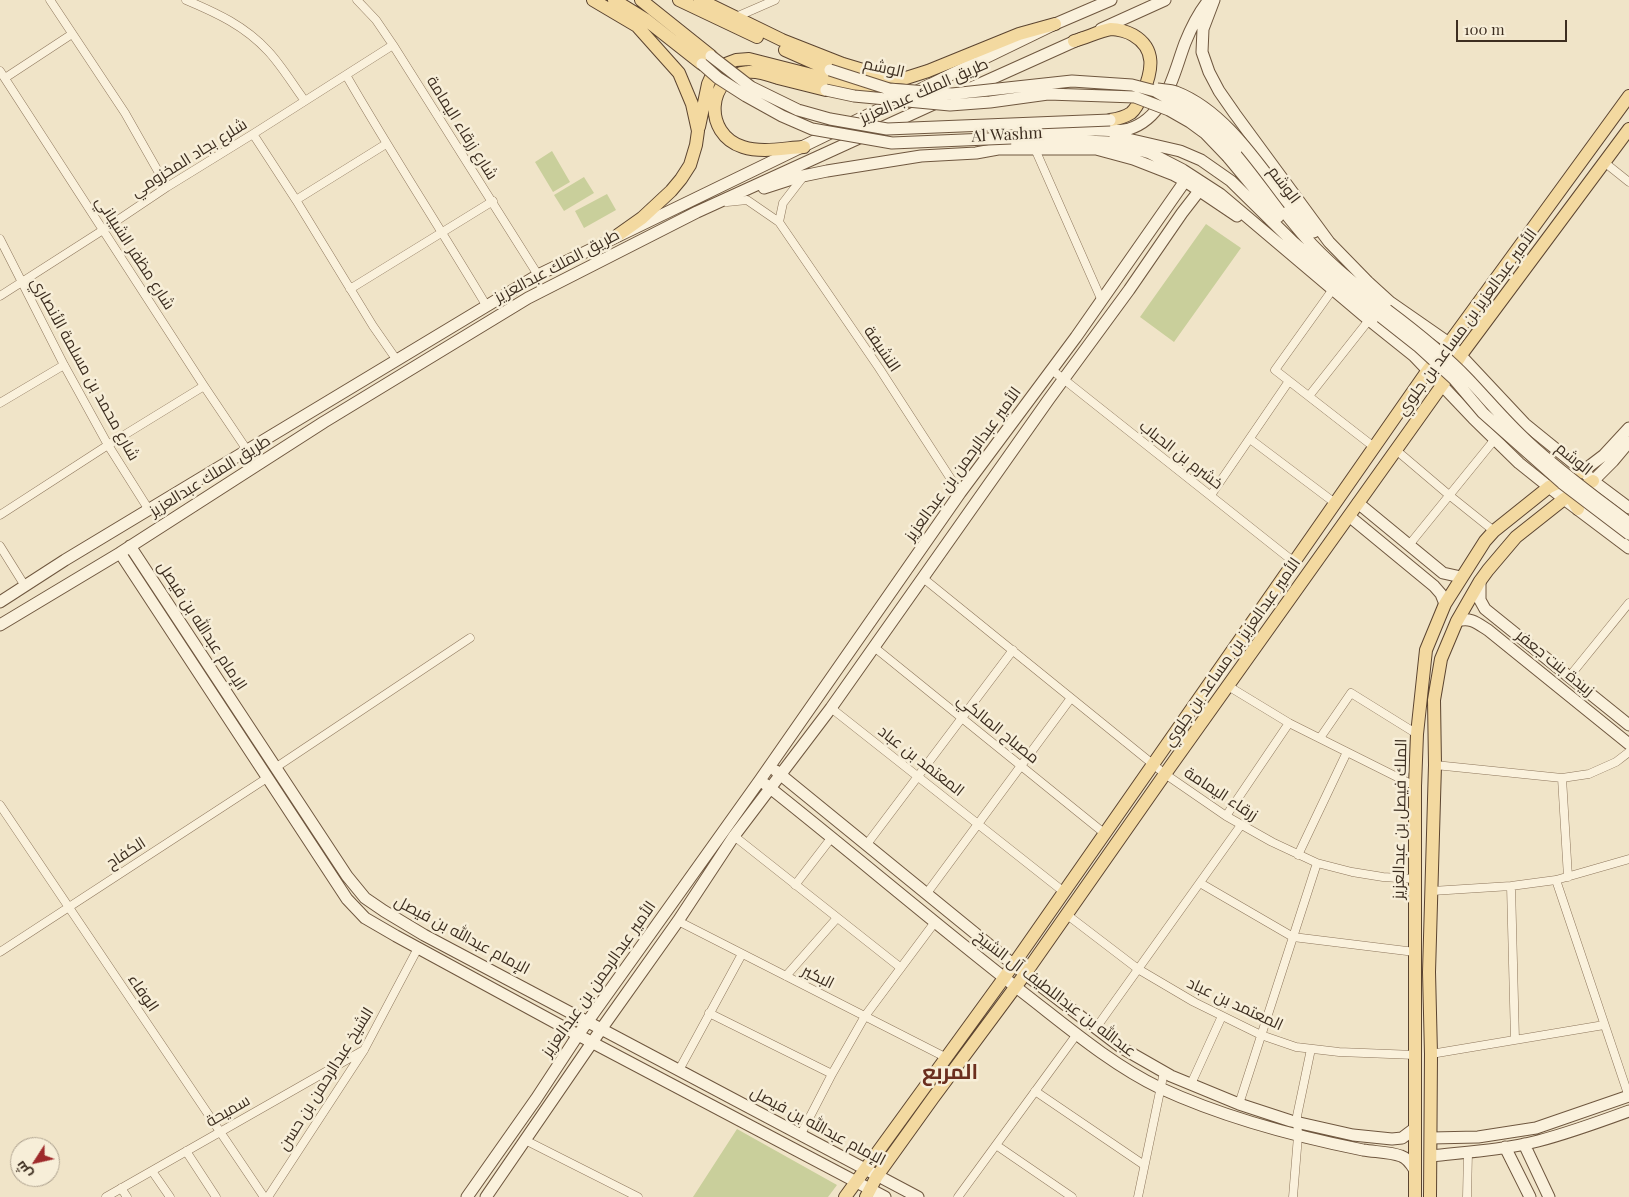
<!DOCTYPE html>
<html>
<head>
<meta charset="utf-8">
<style>
  body { margin:0 }
  #map { position:relative; width:1629px; height:1197px; overflow:hidden; background:#f0e4c8; font-family:"Playfair Display",Cairo,serif }
  canvas { display:block }
  .north { position:absolute; left:10px; top:1137px; width:50px; height:50px; box-sizing:border-box; background:#f7eed8; border:1px solid #ada18e; border-radius:50%; rotate:235deg; font-size:14px; font-weight:700; line-height:20px; text-align:center; color:#3d2e20 }
  .north::after { content:''; display:block; margin:auto; width:18px; height:22px; background:#9e2a2b; clip-path:polygon(50% 0,100% 100%,50% 72%,0 100%) }
  .scale { position:absolute; left:1456px; top:20px; width:111px; height:22px; box-sizing:border-box; border:2px solid #3d2e20; border-top:0; padding-left:6px; font-size:15px; line-height:18px; white-space:nowrap; color:#3d2e20; -webkit-text-stroke:4px #f7eed8; paint-order:stroke }
</style>
</head>
<body>
<div id="map">
<canvas width="1629" height="1197"></canvas>
<div class="north">ش</div>
<div class="scale">100 m</div>
</div>
<script>
const ctx = document.querySelector('canvas').getContext('2d');
ctx.lineJoin = 'round';
function fill(path, color) {
  ctx.fillStyle = color;
  ctx.fill(path, 'evenodd');
}
function trace(path, color, width, dash) {
  ctx.strokeStyle = color;
  ctx.lineWidth = width;
  ctx.lineCap = dash ? 'butt' : 'round';
  ctx.setLineDash(dash || []);
  ctx.stroke(path);
}
function label(font, color, halo, rows, align = 'center') {
  ctx.font = font + ' "Playfair Display",Cairo,serif';
  ctx.lineWidth = 5;
  ctx.setLineDash([]);
  ctx.textBaseline = 'middle';
  ctx.strokeStyle = halo;
  ctx.fillStyle = color;
  for (const [text, x, y, turn = 0] of rows) {
    ctx.save();
    ctx.translate(x, y);
    ctx.rotate((+turn || 0) * Math.PI / 180);
    ctx.textAlign = isNaN(turn) ? turn : align;
    if (halo) ctx.strokeText(text, 0, 0);
    ctx.fillText(text, 0, 0);
    ctx.restore();
  }
}
fill(new Path2D(`
  M552 151 570 182 553 192 535 162Z
  M584 177 594 193 564 211 554 195Z
  M607 194 616 210 584 228 575 211Z
  M1206 224 1241 248 1174 342 1140 317Z
  M737 1129 837 1185 828 1197H693Z`), '#c9cf9b');
const street = new Path2D(`
  M50 0 125 113 167 187
  M186 0C217 13 245 26 268 51 282 66 293 85 305 101
  M357 0 376 20 393 45 538 275
  M736 17 775 0
  M0 71 204 386 247 450
  M346 75C391 153 440 228 486 305
  M5 78 72 34
  M253 134 296 200 373 326 396 359
  M1035 149 1102 301
  M1604 162 1629 182
  M296 200 386 144
  M727 202 747 200 779 222 879 368 960 493
  M779 222 783 203 803 177
  M0 239 64 365 108 445 149 510
  M350 289 493 201
  M1333 289 1275 370 1374 447
  M0 296 103 230 167 187 253 134 393 45
  M1052 370 1294 562
  M1309 396 1369 320
  M0 403 64 365
  M1250 439 1335 503
  M1396 450 1449 495 1494 531
  M1211 495 1289 381
  M0 515 108 445 204 386
  M1409 545 1495 439
  M0 546 25 586
  M923 578 1165 774 1226 816 1272 842 1317 863 1352 872 1383 877 1415 879
  M874 647 1104 833
  M1569 677 1629 603
  M1228 686 1289 723 1415 786
  M831 708 1064 892
  M1320 738 1351 693 1417 734
  M1435 765 1562 778 1589 774 1616 762 1629 752
  M275 768 470 638
  M1562 778 1568 877
  M0 805 264 1197
  M1226 816 1289 723
  M734 836 901 968
  M867 844 1013 650
  M1298 855 1347 752
  M1556 880 1629 1097
  M1200 883 1293 937 1415 952
  M795 885 832 837
  M1511 886 1515 1040
  M1432 891 1511 886 1556 880 1629 859
  M927 893 1071 698
  M1066 914 1138 969 1194 1002 1261 1035 1296 1047 1339 1052 1415 1055
  M678 921 945 1057
  M0 952 267 778
  M786 976 837 918
  M709 1013 832 1074
  M1096 1028 1241 825
  M1431 1054 1604 1025
  M679 1070 742 954
  M1191 1084 1222 1016
  M1035 1091 1144 1165
  M1239 1104 1317 863
  M801 1134 832 1074 865 1016 935 922
  M525 1140 638 1197
  M996 1145 1072 1197
  M186 1151 216 1197
  M152 1171 170 1197
  M121 1188 127 1197
  M106 1197 364 1050
  M268 1197 364 1050 418 948
  M958 1197 1077 1034
  M1138 1197 1164 1072
  M1293 1197 1298 1136 1297 1116 1311 1049
  M1467 1197 1468 1152`);
const secondary = new Path2D(`
  M1214 0 1203 29 1202 52 1209 72 1219 91 1235 114 1329 242 1368 282 1390 302 1449 343 1525 424 1583 471 1593 481 1629 508
  M1101 29 1165 0
  M962 92 1082 38
  M1045 134C1062 132 1078 130 1095 130 1105 130 1119 132 1129 129 1166 117 1173 75 1185 43 1191 28 1199 12 1209 0
  M1115 136 1180 151 1201 160 1231 181 1293 242 1381 317
  M1011 138 1108 142 1125 146 1150 153 1183 170 1220 194 1369 320 1414 356 1473 418 1519 463 1564 499 1629 548
  M1236 150C1260 179 1281 210 1306 238 1330 265 1359 287 1387 310
  M1228 157 1278 217
  M764 188 798 177 827 171 921 156 976 153 998 149H1096L1133 159 1174 175 1185 181 1237 216
  M1289 204 1314 232
  M1583 471 1604 455 1629 428
  M1593 481 1613 461 1629 442
  M1358 503 1443 573 1461 577
  M1349 516 1434 586 1441 594 1445 604
  M130 546 347 876 365 898 384 911 424 935 918 1197
  M120 553 347 899 365 918 396 936 578 1035 885 1197
  M1480 581V600L1485 609 1629 725
  M0 602 65 560 538 275 1055 24 1111 0
  M1457 621C1471 617 1477 623 1488 630L1629 744
  M0 625 120 553 324 422 528 298 697 212 938 102
  M776 771 1025 974 1122 1048 1171 1076 1239 1104 1291 1121 1353 1135 1392 1139 1402 1138 1414 1129
  M765 784C851 852 934 923 1021 991 1064 1024 1110 1064 1160 1088 1225 1118 1293 1136 1363 1150 1375 1152 1390 1152 1401 1156 1407 1158 1411 1164 1414 1169
  M1431 1138 1478 1137 1536 1128 1629 1096
  M1524 1144 1549 1197
  M1505 1147 1530 1197
  M1431 1156C1467 1152 1503 1150 1538 1141 1569 1133 1599 1122 1629 1111
  M467 1197 536 1099 578 1035 760 780 960 493 1076 337 1185 181
  M486 1197 602 1028 678 921 734 836 831 708 1049 399 1129 290 1182 213 1199 191`);
const primary = new Path2D(`
  M593 0 637 26 679 73 692 104 698 131 696 145 690 165 681 179 671 191 642 218 618 235
  M614 0 645 19 702 64
  M641 0 711 56
  M679 0 757 37
  M700 0 782 40 843 64 883 76 906 78 928 71 1019 34 1055 24
  M1074 41C1086 38 1099 31 1111 29 1118 29 1128 32 1133 35 1157 49 1152 71 1143 93 1140 100 1137 108 1131 113 1125 117 1117 119 1110 120
  M785 50 830 70
  M699 127 708 84 715 68 736 60 749 59 855 86 882 88
  M804 147C784 148 762 153 743 147 702 134 707 75 748 72 758 71 769 75 778 78 794 82 810 86 826 90
  M1573 487V501L1578 509
  M845 1197 1004 978 1428 370 1449 343 1629 96
  M866 1197 877 1176 933 1098 1025 974 1165 774 1443 384 1461 355 1629 129
  M1415 1197V786L1417 734 1426 650 1445 604 1485 541 1494 531 1549 487 1583 471
  M1430 1197 1431 1054 1429 972 1435 765 1434 700 1441 659 1457 621 1480 581 1488 570 1516 537 1564 499 1593 481`);
trace(street, '#8d765c', 9);
trace(secondary, '#6f573f', 13);
trace(primary, '#5b4430', 14);
trace(street, '#faf1dc', 8);
trace(secondary, '#faf1dc', 11);
trace(primary, '#f3d9a0', 12);
const secondaryBridge = new Path2D(`
  M711 56 751 87 798 110 830 119 887 129 1110 120
  M702 64 718 78 746 96 782 116 812 129 892 143 1011 138
  M830 70 889 89 952 94 1072 81 1132 85 1155 91 1197 115 1220 134 1236 150
  M1157 89C1163 90 1170 90 1176 92 1225 111 1258 164 1289 204
  M826 90 854 96 950 105 990 102 1048 94 1135 97 1169 110 1190 122 1205 133 1228 157
  M1387 310C1415 331 1443 353 1468 379 1488 400 1506 422 1528 442 1559 471 1595 497 1629 523
  M1381 317 1419 347 1454 379 1483 413 1562 483 1629 534`);
trace(secondaryBridge, '#6f573f', 13, []);
trace(secondaryBridge, '#faf1dc', 11);
label('16px', '#3d2e20', '#f7eed8', [
  ["الوشم",884,68,13],
  ["طريق الملك عبدالعزيز",924,91,-24],
  ["شارع زرقاء اليمامة",462,128,58],
  ["Al Washm",1007,135,-3],
  ["شلرع بجاد المخزومي",189,158,-32],
  ["الوشم",1284,185,53],
  ["شارع مظفر الشيباني",135,253,57],
  ["طريق الملك عبدالعزيز",557,266,-28],
  ["الأمير عبدالعزيز بن مساعد بن جلوي",1467,322,-54],
  ["النشيفة",882,349,56],
  ["شارع محمد بن مسلمة الأنصاري",85,369,61],
  ["خشرم بن الحباب",1181,455,38],
  ["الوشم",1574,459,39],
  ["الأمير عبدالرحمن بن عبدالعزيز",963,464,-54],
  ["طريق الملك عبدالعزيز",210,476,-32],
  ["الإمام عبدالله بن فيصل",202,626,57],
  ["الأمير عبدالعزيز بن مساعد بن جلوي",1232,652,-55],
  ["زبيدة بنت جعفر",1555,663,39],
  ["مصباح المالكي",998,729,39],
  ["المعتمد بن عباد",921,761,38],
  ["زرقاء اليمامة",1221,794,33],
  ["الملك فيصل بن عبدالعزيز",1400,819,-89],
  ["الكفاح",126,853,-33],
  ["الإمام عبدالله بن فيصل",462,935,28],
  ["البكير",818,977,27],
  ["الأمير عبدالرحمن بن عبدالعزيز",599,979,-55],
  ["الوفاء",143,993,56],
  ["عبدالله بن عبداللطيف آل الشيخ",1055,994,37],
  ["المعتمد بن عباد",1235,1004,25],
  ["الشيخ عبدالرحمن بن حسن",326,1079,-58],
  ["سميحة",228,1111,-30],
  ["الإمام عبدالله بن فيصل",818,1126,28]
]);
label('bold 21px', '#6b2e1e', '#f7eed8', [
  ["المربع",950,1072]
]);
</script>
</body>
</html>
